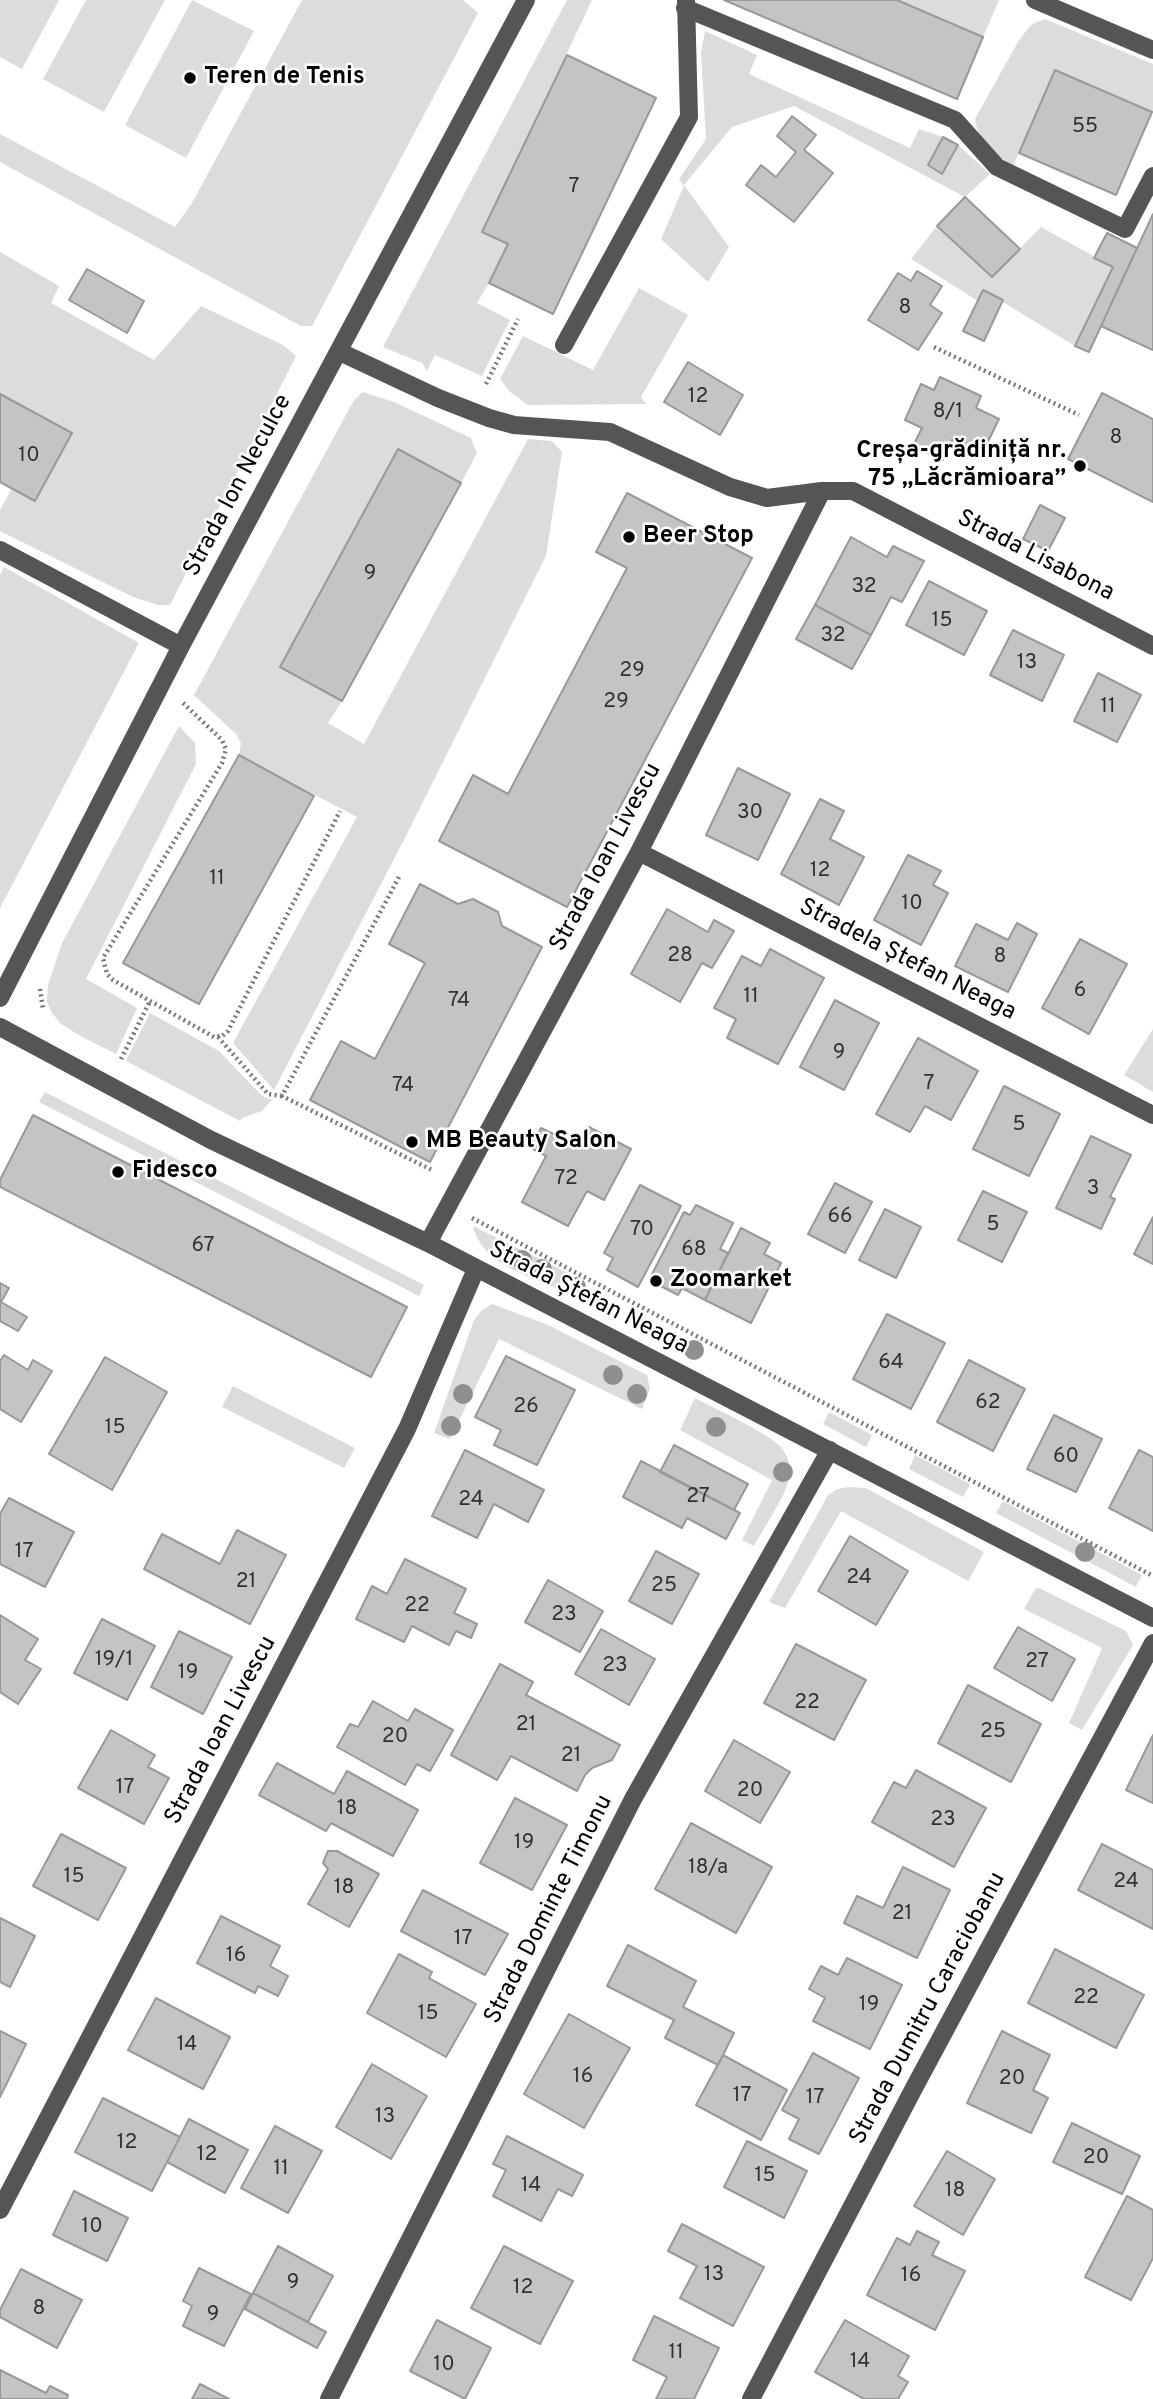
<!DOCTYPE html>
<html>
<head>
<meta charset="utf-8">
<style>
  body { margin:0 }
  canvas { display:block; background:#fff }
</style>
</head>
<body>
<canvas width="1153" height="2399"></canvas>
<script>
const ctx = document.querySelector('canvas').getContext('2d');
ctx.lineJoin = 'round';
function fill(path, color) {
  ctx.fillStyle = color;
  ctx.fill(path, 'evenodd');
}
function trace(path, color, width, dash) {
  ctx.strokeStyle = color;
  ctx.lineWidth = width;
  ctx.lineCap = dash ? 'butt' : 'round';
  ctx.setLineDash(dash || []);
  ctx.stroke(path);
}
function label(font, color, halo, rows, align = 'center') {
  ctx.font = font + ' Overpass,sans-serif';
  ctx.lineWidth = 5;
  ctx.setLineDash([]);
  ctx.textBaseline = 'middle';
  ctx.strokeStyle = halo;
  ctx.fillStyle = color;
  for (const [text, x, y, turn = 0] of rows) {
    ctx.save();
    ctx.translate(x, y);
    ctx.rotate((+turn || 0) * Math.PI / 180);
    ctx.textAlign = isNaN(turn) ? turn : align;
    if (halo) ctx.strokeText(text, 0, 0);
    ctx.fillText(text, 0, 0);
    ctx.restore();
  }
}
fill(new Path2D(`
  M0 0H59L22 69 0 57Z
  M86 0H165L104 112 43 79Z
  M192 0 254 31 186 158 125 125Z
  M302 0H463L478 13 312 326H301L0 162V134L175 227 192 203Z
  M567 0H592L483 232 508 244 489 283 477 303 510 320 482 376 435 355 427 371 422 363 383 347Z
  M897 0H999L983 37Z
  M1045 19 1153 64V113L1055 70 1013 166C996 155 977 140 975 119L1019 40 1032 24Z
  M705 31 757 55 749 74 910 148 919 129 943 137 928 165 942 174 958 145 990 174 965 197 794 106 732 127 684 185 729 247 708 282 661 239 684 186 679 179 706 139 701 53Z
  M937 226 992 277 1041 227 1113 267 1075 346 983 290 978 301 911 259Z
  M0 252 59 286 51 303 154 360 201 306 283 345 296 356 170 605H158L133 597 0 531V510L12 488 36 501 72 433 0 394Z
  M639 288 688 315 641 397 646 404 528 405 509 391 500 379 523 336 593 370Z
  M363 392 394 402 471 438 477 453 461 483 399 450 280 667 342 701 328 723 364 744 528 439 552 441 562 452 546 556 408 832 274 1090 233 1043 357 817 239 755 241 743 236 734 194 695 354 400Z
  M4 567 139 643 0 908V575Z
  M179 726 195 743 196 764 86 979 137 1008 116 1054 82 1037 61 1024 52 1013 47 1002 48 985 62 943Z
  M150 1013 219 1051 262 1096 272 1100 262 1111 242 1118 240 1121 126 1061Z
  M1153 1029V1092L1124 1075Z
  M45 1092 424 1285 419 1296 39 1102Z
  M473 1226 574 1276 566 1292C533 1277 482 1266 473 1226Z
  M492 1304 546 1324 647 1375 650 1389 642 1409 499 1339 450 1439 434 1433 474 1320 482 1310Z
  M233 1386 355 1448 344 1468 222 1407Z
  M695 1398C717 1410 765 1431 781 1447 786 1453 791 1465 790 1473 788 1494 764 1527 754 1546L742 1540 772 1480 680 1430Z
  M829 1412 872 1435 866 1447 823 1424Z
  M915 1455 970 1484 963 1497 909 1469Z
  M849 1487 866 1488 984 1552 968 1581 841 1511 785 1608 769 1602 828 1495 837 1489Z
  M1003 1501 1142 1575 1136 1587 996 1513Z
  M1036 1588 1041 1589 1126 1631 1133 1645 1082 1730 1069 1723 1102 1648 1024 1609Z`), '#dcdcdc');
const building = new Path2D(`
  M724 0H897L983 37 957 99Z
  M567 55 656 98 553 314 489 283 508 244 482 232Z
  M1055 70 1152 112 1116 195 1019 153Z
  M792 116 816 135 804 150 833 173 794 222 746 185 761 165 776 177 796 152 777 136Z
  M943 137 958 145 942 174 928 165Z
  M965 197 1020 249 992 277 937 226Z
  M1153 214V350L1101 326Z
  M1107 233 1137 248 1089 352 1075 346 1113 267 1094 258Z
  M87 269 144 301 127 333 69 300Z
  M917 271 942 286 930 305 942 313 918 350 868 320 898 273 911 281Z
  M983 290 1003 300 984 341 963 331Z
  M688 362 743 395 720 435 664 402Z
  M940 377 981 396 976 408 999 419 982 454 952 440 943 460 913 446 922 428 905 420 921 384 934 390Z
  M1102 393 1153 419V502L1068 459Z
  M0 394 72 433 35 501 0 482Z
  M398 449 461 483 342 701 280 667Z
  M627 493 752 558 567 907 439 841 473 775 508 794 627 568 596 552Z
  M1040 505 1065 518 1048 551 1023 539Z
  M851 537 887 557 893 546 924 561 902 602 891 597 871 635 815 605Z
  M929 581 987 611 964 655 906 625Z
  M815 605 871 635 852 669 796 639Z
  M1013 630 1064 655 1042 701 990 675Z
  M1098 673 1141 695 1117 742 1074 721Z
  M239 755 314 796 199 1004 123 963Z
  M738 768 790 794 758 860 706 835Z
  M820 799 844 811 830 839 864 857 839 905 781 874Z
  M908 855 941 871 933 885 948 893 921 945 874 920Z
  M420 884 458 904 473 899 498 912 502 926 542 947 430 1162 310 1100 341 1041 375 1059 425 963 389 944Z
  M667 909 708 932 714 920 734 931 712 968 702 963 680 1002 631 974Z
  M1017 923 1037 934 1008 992 955 966 976 924 1008 940Z
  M1080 939 1127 964 1089 1034 1042 1008Z
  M770 949 824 978 778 1064 727 1038 736 1019 714 1008 742 956 761 966Z
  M835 1000 879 1023 844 1090 800 1067Z
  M918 1038 978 1071 951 1120 925 1106 910 1132 876 1114Z
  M1004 1086 1060 1114 1029 1176 973 1149Z
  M33 1115 407 1307 371 1377 0 1187V1180Z
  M589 1127 631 1149 604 1200 587 1191 568 1226 522 1202 546 1156 531 1148 541 1128 579 1146Z
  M1091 1136 1131 1155 1110 1197 1115 1199 1101 1229 1056 1208Z
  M835 1183 872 1202 845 1253 808 1234Z
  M640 1185 681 1206 638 1287 607 1270 613 1258 604 1253Z
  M983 1191 1027 1212 1002 1262 958 1240Z
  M696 1205 733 1223 720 1249 728 1253 705 1300 682 1288 678 1295 649 1280 684 1212 690 1215Z
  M885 1209 921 1227 896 1278 859 1260Z
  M1153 1217V1264L1134 1254Z
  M741 1228 770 1243 764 1254 781 1263 751 1323 705 1300Z
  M0 1283 9 1288 1 1302 27 1317 18 1331 0 1321Z
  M887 1314 945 1343 911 1409 853 1379Z
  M4 1355 28 1370 33 1360 52 1371 21 1422 0 1409V1361Z
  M506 1356 575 1390 537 1465 494 1445 501 1430 475 1417Z
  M105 1357 167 1392 112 1490 49 1454Z
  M969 1360 1025 1389 993 1451 937 1422Z
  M1054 1415 1102 1439 1076 1492 1027 1469Z
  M674 1445 748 1484 734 1510 660 1472Z
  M465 1450 544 1490 528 1522 494 1504 477 1538 432 1516Z
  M1139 1450 1153 1457V1531L1109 1508Z
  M641 1461 740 1513 726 1539 687 1518 682 1528 623 1497Z
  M9 1498 74 1532 45 1587 0 1564V1514Z
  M237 1530 286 1555 250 1624 144 1569 162 1534 220 1564Z
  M850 1536 908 1571 876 1625 818 1591Z
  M656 1551 699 1574 672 1624 629 1601Z
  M405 1559 466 1589 454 1613 477 1624 471 1638 456 1631 449 1645 412 1626 404 1642 356 1619 372 1586 387 1594Z
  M548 1580 603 1611 580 1652 525 1622Z
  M0 1615 38 1639 25 1660 41 1669 18 1704 0 1692Z
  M102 1619 155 1646 127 1700 74 1673Z
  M1018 1627 1075 1659 1052 1701 994 1668Z
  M601 1629 655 1659 629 1705 575 1674Z
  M179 1631 232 1657 203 1714 151 1687Z
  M796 1644 866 1680 834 1740 764 1703Z
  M500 1664 533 1682 526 1695 620 1745 612 1760 592 1768 585 1775 577 1791 511 1756 497 1780 451 1755Z
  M968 1685 1041 1724 1011 1782 938 1743Z
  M373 1701 408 1721 415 1709 453 1730 430 1771 417 1764 405 1785 337 1747 350 1724 358 1727Z
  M111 1730 155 1755 148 1767 169 1778 144 1824 78 1788Z
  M1153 1735V1803L1126 1790Z
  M734 1740 790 1772 760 1823 705 1791Z
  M277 1763 334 1794 347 1771 418 1810 393 1856 331 1823 326 1831 259 1795Z
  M916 1770 986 1808 954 1867 872 1822 894 1782 906 1788Z
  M515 1798 567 1825 532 1890 480 1863Z
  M691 1823 772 1867 736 1933 655 1889Z
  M61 1834 126 1868 98 1920 33 1886Z
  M1102 1844 1153 1870V1929L1078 1890Z
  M328 1851H337L379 1874 349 1927 308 1904 328 1869 323 1863Z
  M903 1867 950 1890 917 1958 844 1923 857 1896 883 1908Z
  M423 1890 508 1934 485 1975 401 1931Z
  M221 1916 280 1946 270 1966 288 1976 278 1996 258 1986 255 1993 197 1963Z
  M0 1918 35 1936 10 1987 0 1982Z
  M628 1945 696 1981 683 2007 734 2033 718 2065 665 2038 674 2020 607 1986Z
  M1055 1949 1144 1995 1116 2048 1028 2003Z
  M399 1954 432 1972 429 1978 476 2004 446 2057 367 2013Z
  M847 1958 902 1985 870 2049 813 2021 825 1998 809 1989 821 1966 838 1975Z
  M156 1998 230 2037 203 2089 128 2050Z
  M569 2014 630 2048 584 2128 524 2094Z
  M0 2031 26 2044 0 2097Z
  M1002 2031 1050 2055 1033 2090 1048 2098 1031 2133 967 2103Z
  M813 2053 859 2078 819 2154 789 2139 799 2119 782 2110Z
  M723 2055 787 2090 761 2140 696 2105Z
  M372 2064 427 2096 391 2159 336 2127Z
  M103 2098 180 2137 152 2191 75 2152Z
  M189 2119 248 2150 225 2193 167 2162Z
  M1072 2123 1140 2156 1122 2194 1053 2162Z
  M275 2126 322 2151 288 2213 241 2188Z
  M507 2136 583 2175 572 2196 558 2189 541 2221 493 2196 506 2170 493 2164Z
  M747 2141 807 2171 784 2218 724 2187Z
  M947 2151 995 2179 963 2235 914 2206Z
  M74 2191 128 2218 107 2261 53 2235Z
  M1127 2196 1153 2210V2258L1131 2300 1085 2277Z
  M682 2224 764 2267 733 2326 680 2298 697 2266 668 2251Z
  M917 2231 939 2242 932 2255 965 2271 935 2330 867 2295 897 2238 910 2245Z
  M278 2246 333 2276 308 2322 253 2293Z
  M504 2246 573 2281 540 2344 471 2308Z
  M199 2268 251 2294 224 2346 183 2326 192 2306 183 2301Z
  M21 2269 82 2300 57 2348 0 2317V2310Z
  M253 2293 326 2332 317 2348 245 2309Z
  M654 2316 719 2348 694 2399H656L667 2377 633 2360Z
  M437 2320 491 2348 465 2399 410 2371Z
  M845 2320 909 2356 898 2376 908 2382 898 2399H864L815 2372Z
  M0 2370 46 2393 50 2386 68 2395 67 2399H0Z
  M200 2384 229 2399H192Z`);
fill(building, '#c4c4c4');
trace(building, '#999', 2);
trace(new Path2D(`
  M934 347 1079 415
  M486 384 518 319
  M183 703 222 740 226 749 222 763 103 958 107 974 113 980 214 1037 222 1036 228 1031 340 811
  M399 877 282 1096 432 1170
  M40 989 43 1009
  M218 1037 268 1094 282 1096
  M121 1059 150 1001
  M472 1218 1153 1576`), '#777', 4.5, [2, 3.5]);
trace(new Path2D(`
  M1035 0 1153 50
  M685 8 955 120 997 167 1125 229 1153 176
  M564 345 689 117 686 0
  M340 352 438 398 489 418 514 425 610 432 730 487 767 498 822 491H853L1153 646
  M0 550 181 646
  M639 852 1153 1115
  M0 998 181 646 526 0
  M0 1027 211 1140 428 1243 1153 1618
  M428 1243 639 852 822 491
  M0 2210 407 1429 476 1269
  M329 2399 633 1799 830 1450
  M751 2399 914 2088 1153 1643`), '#555', 18);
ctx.fillStyle = '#8f8f8f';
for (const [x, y] of [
  [522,1260],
  [542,1269],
  [576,1287],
  [694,1350],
  [613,1375],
  [463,1394],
  [637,1394],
  [451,1426],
  [716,1427],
  [783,1472],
  [1085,1552]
]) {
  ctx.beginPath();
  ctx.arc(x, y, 10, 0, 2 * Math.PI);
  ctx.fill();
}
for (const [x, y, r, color] of [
  [190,78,7,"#000"],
  [1080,466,7,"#000"],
  [629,537,7,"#000"],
  [412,1142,7,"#000"],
  [118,1172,7,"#000"],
  [656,1281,7,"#000"]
]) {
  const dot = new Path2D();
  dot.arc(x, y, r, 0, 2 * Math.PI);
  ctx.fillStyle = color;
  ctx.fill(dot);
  trace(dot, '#fff', 2.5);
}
label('21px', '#313131', null, [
  ["55",1085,128],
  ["7",574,188],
  ["8",905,309],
  ["12",698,398],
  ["8/1",948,413],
  ["8",1116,439],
  ["10",29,457],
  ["9",370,575],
  ["32",864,588],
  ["15",942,622],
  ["32",833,637],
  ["13",1027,664],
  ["29",632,672],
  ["29",616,703],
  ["11",1108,708],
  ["30",750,814],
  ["12",820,872],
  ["11",217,880],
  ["10",912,905],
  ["28",680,957],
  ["8",1000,958],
  ["6",1080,992],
  ["11",751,998],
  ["74",459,1002],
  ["9",839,1054],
  ["7",929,1085],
  ["74",403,1087],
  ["5",1019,1126],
  ["72",566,1180],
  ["3",1093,1190],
  ["66",840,1218],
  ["5",993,1226],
  ["70",642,1231],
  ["67",203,1247],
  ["68",694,1251],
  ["64",891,1364],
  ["62",988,1404],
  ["26",526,1408],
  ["15",115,1429],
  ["60",1066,1458],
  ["27",698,1498],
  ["24",471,1501],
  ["17",24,1553],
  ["24",859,1579],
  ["21",246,1583],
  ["25",664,1587],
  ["22",417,1607],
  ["23",564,1616],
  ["19/1",114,1661],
  ["27",1037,1663],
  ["23",615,1667],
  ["19",188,1674],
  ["22",807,1704],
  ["21",526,1726],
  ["25",993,1733],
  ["20",395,1738],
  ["21",571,1757],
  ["17",125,1789],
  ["20",750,1792],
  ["18",347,1810],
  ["23",943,1821],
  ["19",524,1844],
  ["18/a",708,1869],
  ["15",74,1878],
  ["24",1126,1883],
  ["18",344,1889],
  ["21",902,1915],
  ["17",463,1940],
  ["16",236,1957],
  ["22",1086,1999],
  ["19",869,2006],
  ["15",428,2015],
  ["14",187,2046],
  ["16",583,2078],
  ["20",1012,2080],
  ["17",742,2097],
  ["17",815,2099],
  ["13",385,2118],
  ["12",127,2144],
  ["12",207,2156],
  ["20",1096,2159],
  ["11",281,2170],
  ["15",765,2177],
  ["14",531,2187],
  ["18",955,2192],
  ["10",92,2228],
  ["13",714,2276],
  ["16",911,2277],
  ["9",293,2284],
  ["12",523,2289],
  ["8",39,2310],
  ["9",213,2316],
  ["11",676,2354],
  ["14",860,2363],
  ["10",444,2366]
]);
label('bold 24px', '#000', '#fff', [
  ["Teren de Tenis",204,78],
  ["Creșa-grădiniță nr.",1066,452,"right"],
  ["75 „Lăcrămioara”",1066,480,"right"],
  ["Beer Stop",643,537],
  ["MB Beauty Salon",426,1142],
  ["Fidesco",132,1172],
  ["Zoomarket",670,1281]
], 'left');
label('24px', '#000', '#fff', [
  ["Strada Ion Neculce",239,486,-62],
  ["Strada Lisabona",1035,557,27],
  ["Strada Ioan Livescu",607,858,-62],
  ["Stradela Ștefan Neaga",907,961,27],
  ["Strada Ștefan Neaga",588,1299,27],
  ["Strada Ioan Livescu",222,1731,-62],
  ["Strada Dominte Timonu",550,1910,-63],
  ["Strada Dumitru Caraciobanu",929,2009,-62]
]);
</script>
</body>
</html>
